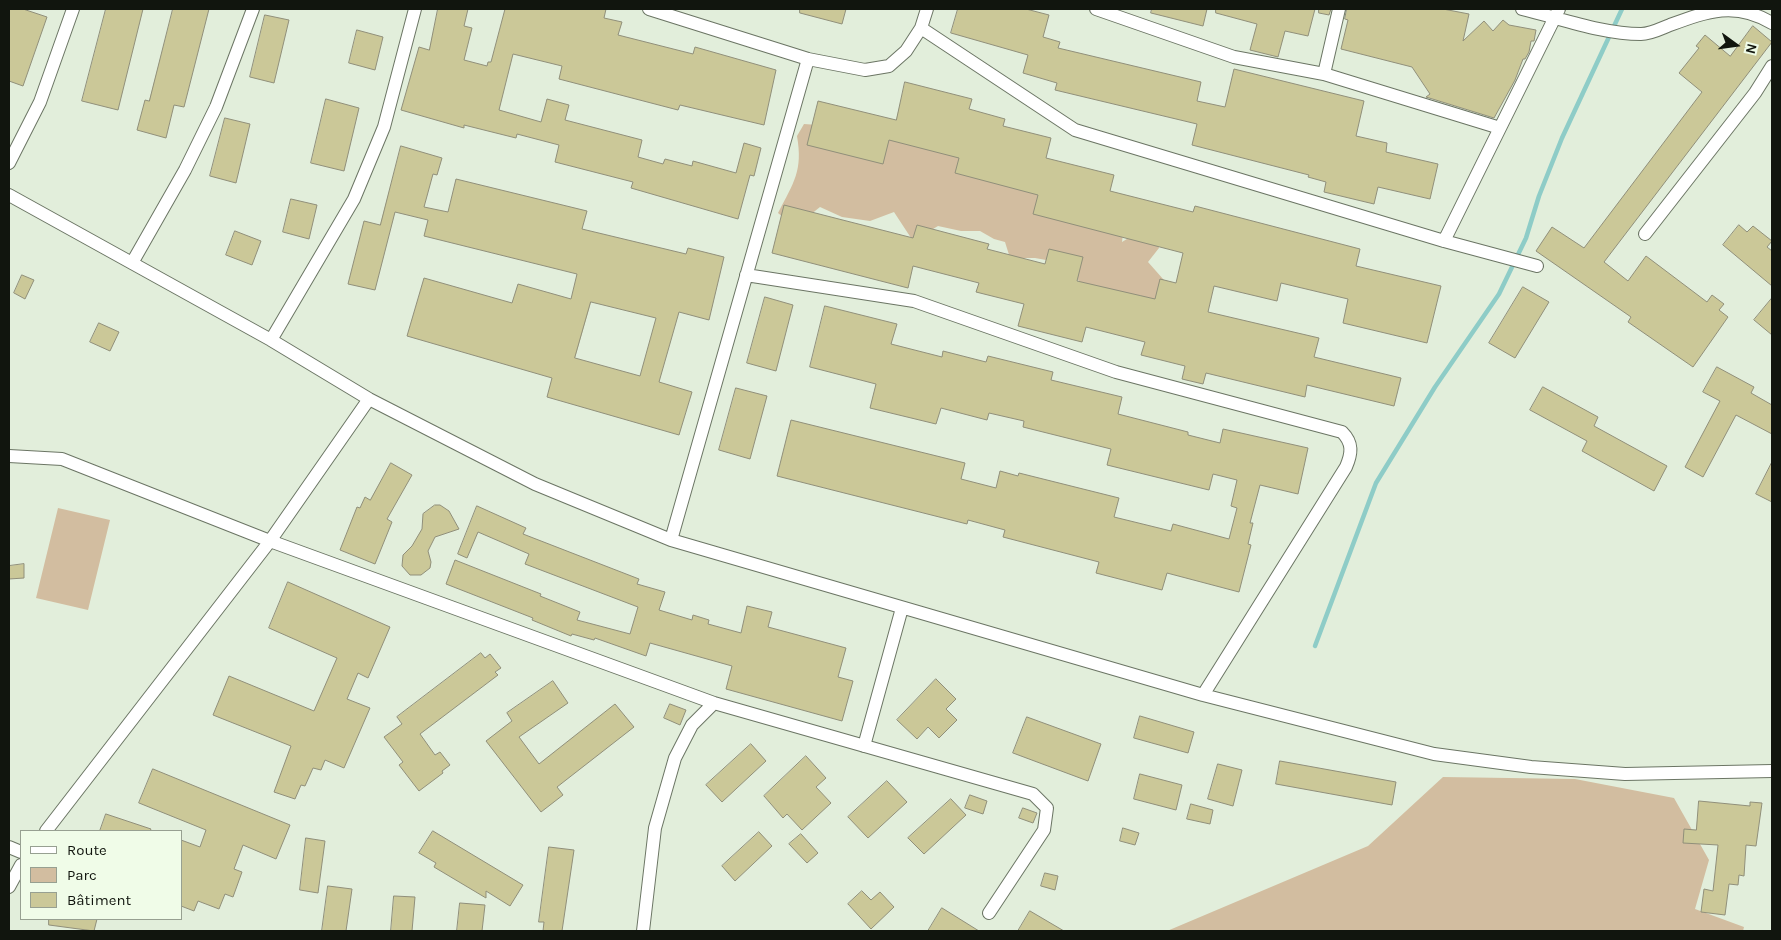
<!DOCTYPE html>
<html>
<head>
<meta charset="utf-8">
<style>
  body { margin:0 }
  #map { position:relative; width:1781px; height:940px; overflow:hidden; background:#e2eedb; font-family:Karla,sans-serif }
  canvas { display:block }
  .frame { position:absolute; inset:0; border:10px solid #11150e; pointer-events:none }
  .legend { position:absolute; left:20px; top:830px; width:162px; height:90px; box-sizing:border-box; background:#f0fce8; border:1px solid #97a091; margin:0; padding:6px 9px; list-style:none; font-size:15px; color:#11150e }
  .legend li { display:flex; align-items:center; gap:10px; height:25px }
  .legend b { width:25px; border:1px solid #97a091 }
  .north { position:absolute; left:1711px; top:20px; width:50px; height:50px; -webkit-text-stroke:4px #f0fce8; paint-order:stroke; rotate:104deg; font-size:14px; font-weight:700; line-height:20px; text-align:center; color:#11150e }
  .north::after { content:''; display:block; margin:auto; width:18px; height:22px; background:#11150e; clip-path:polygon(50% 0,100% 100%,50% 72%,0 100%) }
</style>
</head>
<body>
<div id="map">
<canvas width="1781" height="940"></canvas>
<div class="frame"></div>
<ul class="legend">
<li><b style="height:6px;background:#fff"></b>Route</li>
<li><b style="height:14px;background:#d2bda0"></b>Parc</li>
<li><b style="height:14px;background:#cbc898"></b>Bâtiment</li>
</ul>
<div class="north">N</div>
</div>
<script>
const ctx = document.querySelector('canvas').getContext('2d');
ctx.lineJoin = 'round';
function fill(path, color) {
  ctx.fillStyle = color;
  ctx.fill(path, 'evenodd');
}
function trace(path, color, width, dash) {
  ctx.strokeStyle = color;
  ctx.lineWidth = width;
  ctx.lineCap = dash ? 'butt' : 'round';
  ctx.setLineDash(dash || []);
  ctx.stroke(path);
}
fill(new Path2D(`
  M804 124 860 128H907L1124 223 1122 242 1140 231 1155 230 1159 248 1148 262 1171 288 1153 307 1140 295 1125 308C1098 297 1079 297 1074 265L1035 258H1010L1005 242 994 239 980 231H961L938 226 913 241 894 212 870 221 842 217 820 207 795 227 778 213C794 182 803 171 797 136Z
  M58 508 110 520 88 610 36 598Z
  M1443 777 1575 779 1674 798 1709 860 1695 909 1744 927 1743 931H1167L1368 846Z`), '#d2bda0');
trace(new Path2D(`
  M1315 646 1376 483 1435 387 1499 294 1526 238 1539 196 1562 138 1622 9`), '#8eccc7', 4.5);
const building = new Path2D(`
  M9 9H23L47 17 23 86 9 81Z
  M106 9H143L118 110 82 101Z
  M173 9H209L184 107 174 105 166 138 137 130 145 100 149 101Z
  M438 9H468L464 26 472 28 464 60 487 66 488 62H491L505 9H606L604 18 622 22 618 35 693 54 695 47 776 70 764 125 680 105 678 110 559 79 562 66 513 54 499 110 541 122 547 99 569 105 565 120 642 140 638 157 663 164 665 159 692 166 693 161 736 173 744 143 761 148 754 176 750 175 738 219 631 188 633 182 555 162 559 145 517 134 516 138 464 125V128L401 110 419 47 429 50Z
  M800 9H846L842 24 800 13Z
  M958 9H1026L1049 15 1043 37 1060 42 1058 48 1201 82 1197 101 1225 107 1234 69 1364 101 1356 136 1387 143 1386 152 1438 164 1430 199 1378 187 1374 204 1324 192 1326 182 1308 177 1309 175 1192 145 1197 124 1055 90 1057 83 1023 73 1028 55 951 33Z
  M1152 9H1207L1203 26 1151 13Z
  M1216 9H1315L1308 36 1285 31 1278 57 1250 50 1257 24 1216 13Z
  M1319 9H1331L1329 15 1319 13Z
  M1347 9H1443L1469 14 1463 41 1484 21 1493 31 1503 20 1509 25 1536 30 1534 41H1531L1529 52 1525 59H1523L1515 80 1494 118 1426 97 1430 94 1412 67 1341 49 1348 20 1345 19Z
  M265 15 289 20 274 83 250 77Z
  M1753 26 1772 42 1604 262 1628 281 1646 256 1707 302 1712 295 1724 304 1719 310 1728 317 1693 367 1628 322 1631 317 1536 251 1552 227 1584 248 1702 92 1679 73 1699 48 1696 46 1705 35 1730 56Z
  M357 30 383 37 375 70 349 63Z
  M905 82 972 99 969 109 1005 119 1003 126 1051 138 1046 158 1114 175 1110 191 1193 212 1195 206 1360 249 1356 266 1441 286 1427 343 1343 323 1348 299 1281 283 1277 301 1214 286 1208 312 1319 338 1314 357 1401 378 1394 406 1307 385 1305 397 1206 373 1203 384 1182 379 1185 366 1141 355 1145 342 1086 327 1082 342 1018 326 1024 304 976 292 979 283 913 266 908 288 772 253 784 205 913 238 917 225 989 244 987 249 1045 264 1049 249 1083 257 1077 281 1155 299 1160 279 1176 283 1183 253 1033 214 1038 195 955 173 959 158 889 140 883 164 807 145 818 101 896 120Z
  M326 99 359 108 344 171 311 163Z
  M225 118 250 124 236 183 210 176Z
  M401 146 442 158 437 175 433 174 424 207 448 212 456 179 587 211 582 229 686 254 688 248 724 257 709 320 679 312 659 382 692 392 679 435 547 397 552 378 407 336 424 278 512 303 518 284 571 299 577 274 424 236 428 220 395 212 375 290 348 284 364 221 380 225ZM591 302 656 318 640 376 575 358Z
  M291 199 317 205 309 239 283 232Z
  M1739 225 1747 232 1753 226 1772 241 1767 247 1772 251V286L1723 245Z
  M235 231 261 241 252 265 226 255Z
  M22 275 34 280 25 299 14 293Z
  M1523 287 1549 302 1515 358 1489 343Z
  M765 297 793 305 776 371 747 363Z
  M1772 298V335L1754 320Z
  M825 306 897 324 891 344 942 357 943 351 986 362 988 356 1053 372 1051 380 1122 397 1118 414 1188 432V435L1220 443 1223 429 1308 448 1298 494 1260 485 1250 523H1253L1248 544 1251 545 1239 592 1167 573 1162 590 1096 573 1099 562 1003 537 1005 530 968 520 967 524 777 476 791 420 965 463 961 479 996 488 1000 471 1018 476 1019 473 1119 498 1114 517 1171 531 1173 524 1229 539 1237 508 1231 506 1237 480 1213 474 1209 490 1107 465 1111 449 1023 427 1024 421 989 413 987 420 941 408 936 424 870 408 876 384 810 367Z
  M99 323 119 332 110 351 90 342Z
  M1717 367 1754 387 1751 393 1772 405V434L1736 415 1703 477 1685 467 1720 401 1703 392Z
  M1543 387 1598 417 1594 426 1667 466 1654 491 1582 451 1587 441 1530 410Z
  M736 388 767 396 750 459 719 450Z
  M1772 462V502L1756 494Z
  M391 463 412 475 387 519 392 522 375 564 340 550 357 507 360 508 365 497 370 500Z
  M435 505H440L449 511 459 529 435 537 428 551 431 562 430 568 421 575H410L402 566 403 555 412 546 422 529 423 514Z
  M477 506 526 528 523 534 639 579 637 584 665 592 659 610 692 620 693 615 709 620 708 624 741 633 747 606 772 612 768 627 846 648 838 677 853 681 842 721 726 689 732 666 650 643 646 656 595 638 594 640 572 634 571 636 532 620 533 618 446 584 455 560 541 594 540 596 580 612 577 620 630 634 638 607 525 564 529 554 478 532 467 558 458 554Z
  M24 564V578L9 579V566Z
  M288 582 390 627 368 678 358 673 347 699 370 708 344 768 325 760 321 770 313 768 305 786 301 785 295 799 274 792 291 746 213 715 229 676 314 711 337 658 269 628Z
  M481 653 485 658 490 654 501 668 495 672 498 675 420 734 435 755 440 752 450 765 442 771 443 773 419 791 399 765 403 762 384 737 402 724 397 717Z
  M936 679 956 699 946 709 957 720 939 738 928 727 917 739 897 720Z
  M553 681 568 703 519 737 539 764 615 704 634 727 557 787 563 795 541 812 486 741 512 721 507 713Z
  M670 704 686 710 680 725 664 718Z
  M1140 716 1194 732 1188 753 1134 738Z
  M1027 717 1101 744 1088 781 1013 753Z
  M751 744 766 761 722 802 706 785Z
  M806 756 826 778 816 787 831 803 802 830 787 814 783 818 764 796Z
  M1280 761 1396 782 1392 805 1276 784Z
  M1218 764 1242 770 1233 806 1208 799Z
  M153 769 290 825 276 859 243 845 234 869 242 872 233 897 225 894 219 909 198 901 194 911 181 906V840L200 847 206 830 139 803Z
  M1140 774 1182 785 1176 810 1134 799Z
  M887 781 907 802 868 838 848 817Z
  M970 795 987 801 983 814 965 808Z
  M951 799 966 815 924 854 908 838Z
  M1699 801 1750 806V802L1762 803 1756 846 1746 845 1744 876 1739 875 1738 885 1729 884 1725 915 1701 912 1704 889 1713 891 1718 845 1683 843 1684 829 1696 830Z
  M1191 804 1213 810 1210 824 1187 819Z
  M1023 808 1037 813 1033 823 1019 818Z
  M106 814 151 829 150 831H100Z
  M1123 828 1139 833 1135 845 1120 841Z
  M433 831 523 885 510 906 486 891V898L434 867 436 863 419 853Z
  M759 832 772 846 735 881 722 866Z
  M801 834 818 853 807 863 789 844Z
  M306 838 325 841 318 893 300 890Z
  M549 847 574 850 562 931H543L544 922H539Z
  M1045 873 1058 876 1055 890 1041 886Z
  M328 886 352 889 346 931H322Z
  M862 891 871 900 880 892 894 907 871 929 848 904Z
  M394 896 415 897 412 931H391Z
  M460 903 485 905 482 931H457Z
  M942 908 979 931H928Z
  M1030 911 1064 931H1018Z
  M49 919H97L94 931 49 925Z`);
fill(building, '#cbc898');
trace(building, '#908f7a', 1);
const minor = new Path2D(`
  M649 9 808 59 865 70 889 66 906 51 921 28 927 9
  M1096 9 1234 57 1324 74 1500 128
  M1522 9C1560 18 1602 34 1641 34 1651 34 1662 28 1670 25 1708 11 1735 1 1772 23
  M921 28 1075 130 1444 241 1537 266
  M1324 74 1339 9
  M9 163 40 102 73 9
  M9 195 271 340 369 399 535 484 671 540 1203 695 1434 754 1531 767 1625 774 1772 771
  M1645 234 1755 93 1772 66
  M1444 241 1559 9
  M132 263 185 170 216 107 253 9
  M746 275 914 301 1116 372 1342 432C1353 443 1352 453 1346 467L1203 695
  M271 340 354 199 384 127 415 9
  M9 456 62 459 270 541 714 703 1033 794 1047 808 1044 830 989 913
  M671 540 808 59
  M864 746 902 608
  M46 831 270 541 369 399
  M9 847 21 852
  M9 887 21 865
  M643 931 655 828 675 758 692 725 714 703`);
trace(minor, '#6b7564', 14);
trace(minor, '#fff', 12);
</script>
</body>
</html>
